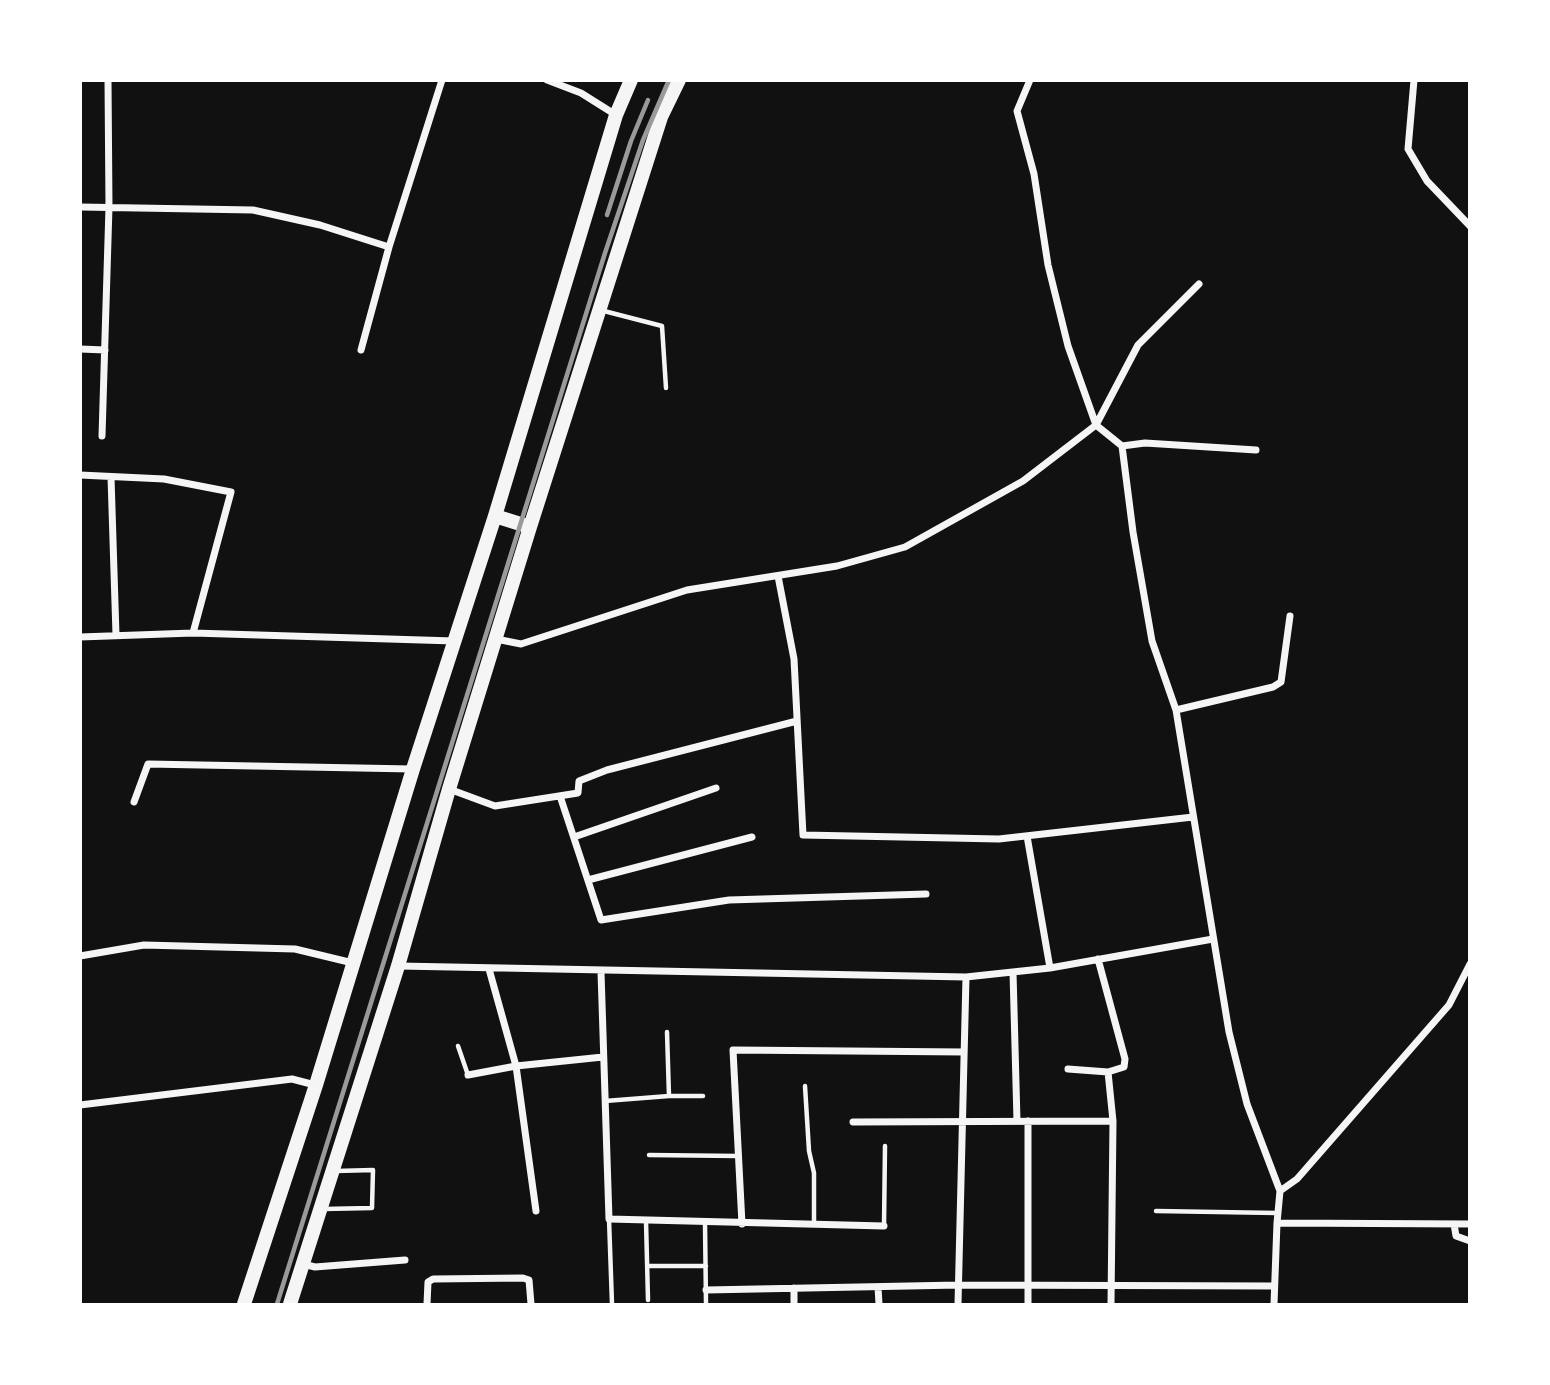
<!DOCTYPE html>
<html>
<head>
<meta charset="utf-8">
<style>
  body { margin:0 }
  #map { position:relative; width:1550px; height:1385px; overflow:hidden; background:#111; font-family:Cabin,sans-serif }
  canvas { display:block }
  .frame { position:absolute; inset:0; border:82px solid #fff; pointer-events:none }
</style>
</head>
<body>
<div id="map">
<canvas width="1550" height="1385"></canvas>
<div class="frame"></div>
</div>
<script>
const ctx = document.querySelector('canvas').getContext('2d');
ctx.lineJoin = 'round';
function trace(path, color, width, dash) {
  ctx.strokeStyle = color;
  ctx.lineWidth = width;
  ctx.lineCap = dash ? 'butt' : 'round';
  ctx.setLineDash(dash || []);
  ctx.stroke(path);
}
trace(new Path2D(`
  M604 311 662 326 666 388
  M667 1032 669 1096
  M458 1046 468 1075
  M805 1086 809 1151 814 1173V1224
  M605 1101 669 1096H703
  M649 1155 738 1156
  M323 1209 372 1208 373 1170 336 1171
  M1156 1211 1277 1213
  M609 1219 612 1304
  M646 1221 648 1300
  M705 1223 706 1304
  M884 1226 885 1146
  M648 1266H706`), '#f5f5f5', 4.5);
trace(new Path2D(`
  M547 80 581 93 616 115
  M1030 80 1017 111 1034 174 1048 265 1068 346 1096 425 1122 446 1133 532 1152 641 1176 710 1229 1032 1247 1104 1280 1191 1277 1223
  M1414 80 1408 149 1427 181 1470 226
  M80 207 253 210 320 225 389 247
  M80 349 105 350
  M361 350 389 247 442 80
  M102 436 109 207 108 80
  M1122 446 1145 443 1256 450
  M80 475 164 479 231 492 193 633
  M111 477 116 635
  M778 576 794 659 803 835 999 839 1193 817
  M80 637 193 633 454 641
  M496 639 521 644 687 590 837 566 905 547 1023 481 1096 425 1138 345 1199 284
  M1176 710 1273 687 1281 682 1290 616
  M449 789 495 806 578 793 579 781 607 770 797 721
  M560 796 601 920 729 900 926 894
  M134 802 148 764 412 769
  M1027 836 1050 968
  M574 837 716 788
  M588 880 752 837
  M80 956 144 945 295 949 353 963
  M399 966 966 977 1050 968 1213 939
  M489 969 516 1066 536 1211
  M601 972 609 1219 884 1226
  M1013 972 1017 1121
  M1068 1069 1108 1072 1124 1067 1125 1059 1098 959
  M1108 1072 1113 1121 1111 1304
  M468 1075 516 1066 603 1057
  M80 1105 292 1079 315 1085
  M853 1122 1113 1121
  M1280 1191 1297 1179 1449 1005 1470 964
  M742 1224 733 1050 964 1052
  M1454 1224 1456 1236 1470 1241
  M303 1264 315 1267 405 1260
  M878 1287 879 1304
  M794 1288V1304
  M706 1290 959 1285 1273 1286
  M427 1304 428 1282 433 1279 523 1278 529 1280 531 1304
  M958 1304 966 977
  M1028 1304V1121
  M1274 1304 1277 1223 1470 1224`), '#f5f5f5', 7);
trace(new Path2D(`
  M495 516 530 527
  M244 1304 316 1085 413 769 495 516 616 115 631 80
  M290 1304 398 966 449 789 530 527 661 117 679 80`), '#f5f5f5', 14);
trace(new Path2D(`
  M607 215 631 141 648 100
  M277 1304 605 253 643 140 669 80`), '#9a9a9a', 4.5);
</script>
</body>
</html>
